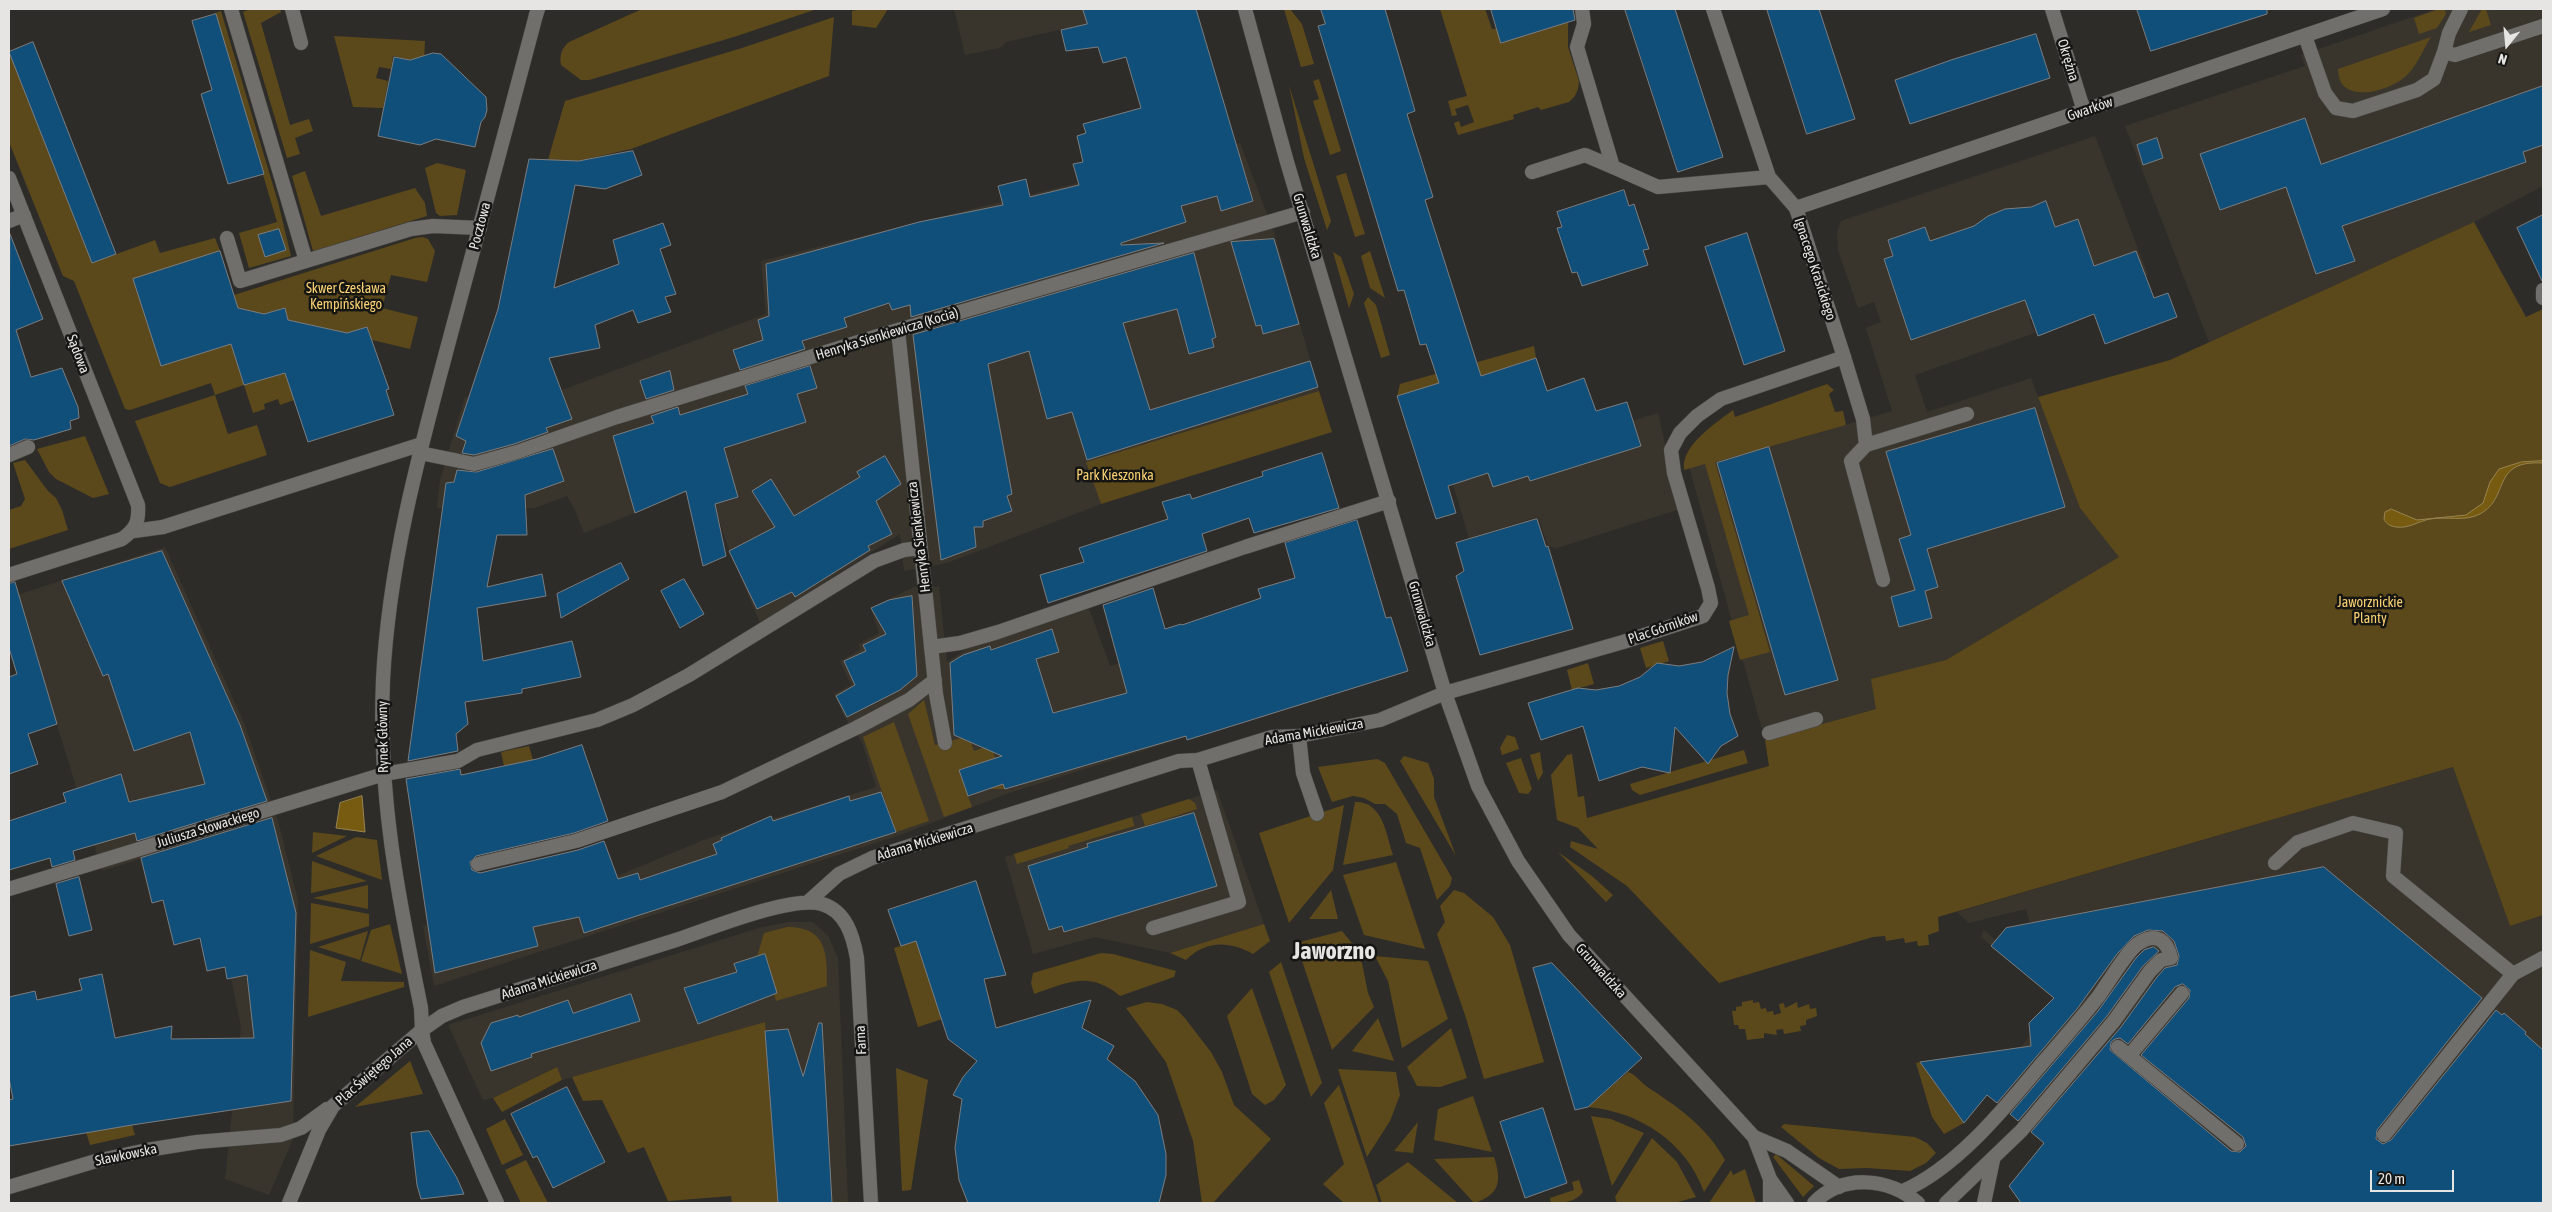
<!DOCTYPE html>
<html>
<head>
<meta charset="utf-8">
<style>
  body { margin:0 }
  #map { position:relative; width:2552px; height:1212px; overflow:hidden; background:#2e2c29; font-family:"Asap Condensed",sans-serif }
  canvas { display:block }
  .frame { position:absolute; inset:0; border:10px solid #e6e5e3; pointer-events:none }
  .north { position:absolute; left:2482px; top:20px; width:50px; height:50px; -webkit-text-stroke:4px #151513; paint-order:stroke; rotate:197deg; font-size:14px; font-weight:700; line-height:20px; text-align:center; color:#e6e5e3 }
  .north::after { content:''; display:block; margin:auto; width:18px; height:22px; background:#e6e5e3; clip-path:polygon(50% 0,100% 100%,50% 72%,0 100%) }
  .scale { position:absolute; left:2370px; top:1170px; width:84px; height:22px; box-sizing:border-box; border:2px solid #e6e5e3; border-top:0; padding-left:6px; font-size:15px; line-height:18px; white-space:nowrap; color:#e6e5e3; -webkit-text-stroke:4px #151513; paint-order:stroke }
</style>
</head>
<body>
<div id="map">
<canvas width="2552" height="1212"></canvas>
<div class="frame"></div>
<div class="north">N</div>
<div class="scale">20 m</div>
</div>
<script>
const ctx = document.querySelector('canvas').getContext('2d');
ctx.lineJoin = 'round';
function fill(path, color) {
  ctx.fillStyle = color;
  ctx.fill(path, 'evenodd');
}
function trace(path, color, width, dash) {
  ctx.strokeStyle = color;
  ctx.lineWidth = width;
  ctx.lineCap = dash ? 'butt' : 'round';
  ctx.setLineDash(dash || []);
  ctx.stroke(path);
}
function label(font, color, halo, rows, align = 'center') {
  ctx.font = font + ' "Asap Condensed",sans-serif';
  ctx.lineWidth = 5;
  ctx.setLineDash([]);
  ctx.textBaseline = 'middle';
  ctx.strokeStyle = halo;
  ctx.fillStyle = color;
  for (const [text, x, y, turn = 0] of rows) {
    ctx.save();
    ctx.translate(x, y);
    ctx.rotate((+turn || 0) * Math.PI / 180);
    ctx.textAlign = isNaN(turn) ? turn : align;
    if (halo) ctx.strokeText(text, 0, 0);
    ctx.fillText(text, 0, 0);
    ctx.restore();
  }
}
fill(new Path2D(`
  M954 9H1150L1006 42 1000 48 965 55Z
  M2436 9H2543V186L2474 222 2209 342 2125 126 2305 66 2301 55Z
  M2095 136 2148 275 2029 319 2035 333 1915 375 1927 412 2031 378 2080 508 2120 557 1946 660 1876 709 1765 740 1688 463 1805 437 1892 411 1866 328 1881 322 1874 302 1858 308 1838 250 1837 232 1841 221Z
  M1240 143 1274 232 1319 391 1087 462 1101 504 947 563 904 571 900 534 760 623 729 550 707 484 584 533 575 510 567 496 535 508H437L440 480 465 397 511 409 766 314 761 261Z
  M1658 413 1680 509 1557 548 1548 546 1538 517 1469 538 1451 478Z
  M165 547 244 723 278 821 298 900 293 1139 269 1195 225 1179 241 1027 203 839 102 871 17 595Z
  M914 587H939L947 662 968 648 1089 608 1110 666 1220 635 1246 718 1009 793 900 835 434 986 423 926 569 896 706 839 876 787 862 742 844 716 834 694 851 685 840 661 860 650 859 644 879 633 871 608Z
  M2453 767 2510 926 2543 915V1203H2021L2009 1186 2044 1143 1987 1095 2020 1048 2058 1002 1981 937 1984 930 1995 940 2006 928 2030 923 2026 909 1969 923 1957 912Z
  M1217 790 1264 924 1170 953 1095 937 1033 954 1005 857Z
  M788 922H813L829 937 838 958 848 1203H778L765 1022 562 1080 556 1067 493 1098 483 1100 448 1025 759 928Z`), '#39352c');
fill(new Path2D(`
  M250 9H280L281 12 261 23 290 125 309 119 313 131 295 138 300 154 287 158 243 12Z
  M642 9H817L737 36 589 80H581L561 65C559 55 562 48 569 42Z
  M860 9H888L876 28 852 25V11Z
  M1284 9H1290L1302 24 1314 64 1301 67Z
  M1440 9H1485L1492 29 1568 22V47L1579 81 1578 89 1575 96 1569 102 1541 110 1538 107 1513 115 1514 119 1458 135 1454 123 1459 121 1461 127 1474 122 1468 105 1455 109 1457 115 1452 116 1448 101 1467 96Z
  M2439 9H2445L2446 14 2437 28 2419 34 2414 18Z
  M2482 9H2486L2491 25 2469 32Z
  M221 11 278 202 291 256 249 268 239 233 277 222 215 13Z
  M834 17 829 76 631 149 578 161 548 160 565 101 742 48Z
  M334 36 425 41 424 63 393 56 391 69 379 67 376 78 388 81 383 108 353 107Z
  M2431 37C2424 48 2418 63 2409 73 2397 87 2361 100 2345 87 2339 83 2339 76 2338 69Z
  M9 49 92 263 155 240 160 253 215 238 220 251 231 344 244 385 285 373 294 400 280 405 278 399 264 404 265 409 253 413 244 385 215 395 228 434 257 425 267 455 170 487 160 483 135 421 215 395 211 383 130 410 125 409 74 281 63 276 9 142Z
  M1319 79 1341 151 1330 155 1313 101 1319 99 1313 81Z
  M1289 85 1331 221 1327 230 1304 158Z
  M437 163 466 170 457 215 440 216 436 213 425 168Z
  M305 171 321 216 415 188 425 203 427 216 313 251 292 176Z
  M1346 173 1365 234 1355 237 1336 176Z
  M2474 222 2526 317 2543 309V915L2510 926 2453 767 1938 917 1939 931 1928 935 1929 945 1918 946 1917 941 1905 943 1904 938 1886 941 1885 936 1873 937 1719 983 1627 886 1570 847 1571 841 1598 849 1578 828 1557 820 1551 775 1567 755 1572 754 1578 797 1584 796 1587 818 1769 766 1765 740 1876 709 1871 679 1946 660 2119 557 2080 508 2038 397 2170 360Z
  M423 237 428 239 435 251 427 282 391 275 382 308 418 317 410 349 372 340 367 327 347 333 288 320 284 308 264 314 238 308 234 295 415 238Z
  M1370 251 1385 298 1370 288 1361 256Z
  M1333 252 1341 257 1354 294 1349 308Z
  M1368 297 1376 305 1390 355 1381 358 1364 303Z
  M1534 346 1536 358 1457 384 1397 396 1400 384Z
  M1827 384 1834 390 1829 394 1835 412 1843 411 1846 425 1715 462 1770 652 1740 660 1729 621 1749 615 1705 464 1684 470C1681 445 1715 424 1733 410L1735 417Z
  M1319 391 1332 432 1101 504 1086 462Z
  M85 436 109 494 93 498 56 479 49 472 37 449Z
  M25 460 48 491 56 498 62 510 68 530 9 549V510L21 506 25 499 13 463Z
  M1663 641 1669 661 1646 668 1640 648Z
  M1588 663 1594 684 1572 690 1567 670Z
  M924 700 935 745 969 736 974 751 991 745 1005 789H988L980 763 959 771 972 807 944 817 908 714Z
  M894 722 929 821 896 832 863 737Z
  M1507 735 1515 737 1519 749 1502 755 1500 748Z
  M529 746 533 760 504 766 501 752Z
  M1744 750 1748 763 1640 795 1632 790 1630 784Z
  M1540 752 1543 773 1538 781 1530 755Z
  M1404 756 1428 763 1434 779V797L1456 856 1400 761Z
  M1521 758 1532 789 1528 794 1519 793 1506 763Z
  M1377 759 1385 763 1452 878 1450 886 1437 900 1420 848 1406 843 1397 814 1385 804H1375L1364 798 1353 796 1332 802 1318 767Z
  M1189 799 1195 803 1197 809 1145 826 1141 814Z
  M1355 802C1383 801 1386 834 1393 855L1343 865Z
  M1344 805 1333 870 1289 923 1259 833Z
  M1132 817 1135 828 1134 826 1068 846 1069 848 1017 864 1014 854Z
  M313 832 347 836 312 853Z
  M356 837 377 840 382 880 316 856Z
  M1558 852 1592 876 1613 895 1606 902Z
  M312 861 367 881 311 893Z
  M1396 862 1425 949 1364 935 1343 875Z
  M368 885V909L313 898Z
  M1331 890 1338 919H1309Z
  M1454 890 1464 893 1493 917 1510 945 1544 1062 1484 1079 1466 1018 1437 934 1445 922 1440 906Z
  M311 903 369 914V926L310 944Z
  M390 924 402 974 361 961 371 930Z
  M1264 924 1270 941 1253 954C1230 941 1206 940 1186 960L1170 953Z
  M787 927C828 927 827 955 827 986L776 1001 774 994 777 993 765 954 757 957 764 933Z
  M368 931 360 960 318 947Z
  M1342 931 1360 953 1368 993 1374 1007 1332 1050 1296 943Z
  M916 941 937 1005 987 990 991 1003 918 1027 894 948Z
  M310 950 346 962 341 981 404 982V987L308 1017Z
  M1101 953 1113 954 1176 971 1174 977 1120 996C1089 970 1067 983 1034 994L1031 983 1033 973Z
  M1375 956 1428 961 1448 1019 1402 1048 1388 981Z
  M1281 962 1322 1083 1311 1097 1269 972Z
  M1252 988 1286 1085 1274 1100 1265 1105 1252 1094 1227 1016Z
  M1753 1000V1003L1759 1002 1761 1009 1766 1008 1767 1012 1773 1011 1774 1015 1781 1013 1779 1004 1784 1003 1785 1008 1797 1002 1798 1008 1809 1004 1810 1009 1816 1008 1817 1016 1806 1020V1025L1800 1026 1801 1031 1784 1034 1783 1029 1776 1030 1777 1035 1764 1033V1038L1747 1040 1745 1029H1739L1738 1025H1734L1732 1011H1736V1007L1742 1006V1002Z
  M1147 1002 1162 1004 1177 1010 1184 1017 1211 1052 1222 1072 1234 1105 1271 1139 1213 1203H1202L1193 1141 1166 1062 1126 1008Z
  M1378 1018 1394 1061 1352 1051Z
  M765 1022 778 1203H732L731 1196 668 1201 644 1147 628 1153 602 1100 583 1101 572 1077Z
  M1451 1028 1467 1078 1440 1087 1417 1086 1407 1067Z
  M410 1061 423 1094 355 1107Z
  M1920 1062 1964 1123 1944 1134 1932 1117 1916 1063Z
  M557 1067 562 1080 502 1112 493 1098Z
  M896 1068 928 1080 911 1190 902 1191Z
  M1338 1069 1396 1072 1400 1095 1390 1121 1367 1157Z
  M1628 1072C1635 1074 1640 1081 1646 1086 1678 1107 1706 1126 1725 1160L1704 1192C1686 1142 1640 1112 1588 1107Z
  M1339 1085 1379 1203H1344L1323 1184 1344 1164 1324 1103Z
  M1473 1096 1492 1152 1434 1140 1438 1109Z
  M1591 1116 1611 1119 1644 1133 1612 1186Z
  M505 1119 523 1155 502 1165 486 1129Z
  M1418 1122 1413 1153 1394 1151Z
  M1784 1124 1915 1137 1927 1143 1936 1153 1926 1163 1910 1171 1867 1168 1839 1169 1819 1158 1781 1127Z
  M132 1125 135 1135 90 1145 86 1132Z
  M1652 1138 1677 1162 1696 1197 1674 1203H1617L1615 1197Z
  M1776 1154 1814 1186 1803 1197 1773 1157Z
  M1494 1157C1502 1181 1500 1195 1474 1203L1434 1159Z
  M526 1160 548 1203H521L505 1170Z
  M1408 1162 1458 1203H1382L1376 1185Z
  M1745 1169 1756 1203H1709L1731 1170 1733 1175Z
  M1579 1180 1583 1192C1576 1202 1563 1203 1551 1203L1550 1198 1574 1190 1572 1182Z`), '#5b491b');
const water = new Path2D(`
  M2543 461V463C2490 460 2511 497 2480 514 2465 522 2446 516 2430 519 2419 521 2408 529 2396 527 2390 526 2386 524 2384 519L2385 512 2391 509 2417 520 2466 515 2483 503 2490 482 2499 469 2521 462Z
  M362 796 365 832 336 828 340 803Z`);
fill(water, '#765b11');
trace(water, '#988450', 1);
const building = new Path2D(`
  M1083 9H1196L1253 201 1221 211 1217 196 1181 206 1186 222 1121 243V245L1164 243 911 317 910 305 892 310 889 303 844 318 847 327 802 341 805 349 740 370 733 350 763 340 758 320 769 316 766 264 919 222 1003 205 998 186 1026 179 1030 197 1079 185 1073 164 1083 162 1077 136 1086 133 1083 124 1141 108 1126 57 1103 63 1098 47 1066 51 1061 30 1087 24Z
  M1321 9H1385L1415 111 1407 114 1433 197 1425 200 1481 376 1536 358 1547 391 1584 378 1596 411 1627 402 1641 446 1530 481 1528 476 1493 487 1488 473 1448 486 1456 513 1436 519 1397 396 1439 383 1426 344 1420 345 1404 290 1398 291 1318 26 1325 24Z
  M1491 9H1573L1575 20 1501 43Z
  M1625 9H1675L1723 157 1678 172Z
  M1767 9H1819L1855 119 1807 134Z
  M2137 9H2267V14L2151 51Z
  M216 14 264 174 228 184 201 94 212 90 192 21Z
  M2036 34 2050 78 1910 124 1895 80 1951 60Z
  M33 42 116 254 92 263 9 52Z
  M433 53 441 54 486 97 487 110 485 117 481 122 475 147 436 139 420 145 378 136 394 57 410 60Z
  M2543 86V145L2523 152 2526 162 2342 226 2355 261 2316 274 2286 187 2220 210 2200 154 2305 118 2321 164Z
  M2157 138 2163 158 2143 165 2137 145Z
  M633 151 642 175 605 189 575 185 554 288 619 264 613 240 663 223 671 245 660 249 676 294 665 297 671 312 638 323 633 310 595 325 600 348 549 358 572 419 546 428 548 432 514 444 474 455 462 453 466 441 456 436 498 309 529 159 578 161Z
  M1624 190 1629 206 1634 204 1649 249 1643 250 1648 265 1582 286 1577 272 1572 273 1557 228 1562 227 1557 212Z
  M2046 201 2055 227 2078 219 2094 266 2136 251 2154 298 2168 293 2177 317 2105 344 2094 314 2038 336 2025 300 1911 340 1884 259 1893 256 1888 240 1925 227 1930 241 1974 226 1988 216 2005 209 2031 207Z
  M2543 215V281H2542L2517 228Z
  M279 229 286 250 265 257 258 235Z
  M1747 233 1785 351 1744 365 1705 247Z
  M10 234 43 319 16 330 31 377 62 368 78 407 79 418 70 421 71 429 34 440 25 439 9 446Z
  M1274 239 1299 324 1263 334 1261 325 1256 326 1231 242Z
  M220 251 238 308 264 314 285 308 288 320 347 333 367 327 389 389 386 390 394 415 308 442 285 373 244 385 231 344 161 366 133 279Z
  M1194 253 1216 337 1212 339 1214 347 1189 354 1177 309 1123 323 1150 410 1310 361 1318 387 1087 460 1072 412 1047 419 1029 351 988 364 1012 494 1007 496 1012 511 983 521V527H974L976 547 941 560 913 335Z
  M810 366 817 388 797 394 806 422 724 448 738 497 715 504 726 556 703 566 686 491 635 513 613 436 654 423 651 416 678 407 680 415 748 394 745 386Z
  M670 371 674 390 646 399 640 381Z
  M2035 408 2065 507 1927 549 1938 587 1925 591 1932 618 1899 627 1891 597 1915 590 1899 539 1911 535 1886 452Z
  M1769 447 1838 680 1785 695 1717 463Z
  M553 449 564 481 525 495 527 535H497L487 587 542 574 546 596 477 608 483 661 572 641 581 677 522 689V693L465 702 468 724 456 734 458 751 408 761 446 483 454 482 457 470 476 472Z
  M1322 453 1339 508 1254 533 1249 518 1202 534 1207 551 1048 603 1040 575 1084 562 1079 548 1168 519 1162 502 1190 494 1192 499 1263 476 1262 472Z
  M885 456 901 484 876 501 892 534 868 546 870 550 795 597 792 592 757 609 729 551 775 527 752 491 771 479 794 516 860 477 857 472Z
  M1537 519 1546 547 1548 546 1573 629 1480 655 1456 576 1464 571 1456 543Z
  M1357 520 1386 618 1391 617 1408 671 1187 740 1186 736 1005 789 1003 784 968 796 959 770 1002 756 954 735 950 663 963 655 990 646 991 650 1052 629 1059 652 1036 659 1053 713 1127 693 1103 605 1153 588 1165 629 1181 624 1182 625 1261 598 1258 589 1295 578 1285 543Z
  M162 551 240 725 267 801 137 841 135 833 73 851 75 860 52 867 50 858 9 870V821L66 802 63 793 121 774 129 802 205 784 190 732 134 751 108 674 103 676 62 581Z
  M621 563 629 579 561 618 557 594Z
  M684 579 704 614 680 628 661 591Z
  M15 582 57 724 28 734 38 764 9 774V677L17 674 9 648V584Z
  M912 596 917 676 900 690 847 717 836 696 855 685 844 661 866 651 863 645 886 634 871 608 889 600Z
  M1734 647 1728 675 1727 693 1730 714 1738 736 1721 746 1708 764 1675 727 1670 773 1642 767 1599 781 1583 726 1541 740 1528 703 1578 688 1596 690 1619 686 1640 677 1657 663 1679 666 1702 662Z
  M582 745 608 821 574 833 476 856 470 862 472 870 480 873 578 850 604 841 618 879 638 873 640 880 717 854 713 844 722 840 721 838 771 816 773 821 849 796 850 801 881 792 896 832 584 933 579 917 533 927 538 946 435 973 406 779 460 769 461 775 537 759Z
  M1194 813 1217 886 1064 932 1062 926 1049 930 1028 866 1088 847 1087 844Z
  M272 818 296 913 291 1101 132 1125 9 1146V1100L13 1099 9 1078V997L35 991 37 1000 82 990 79 979 102 974 115 1038 172 1026 171 1039 254 1038 247 975 227 979 225 967 207 971 200 938 174 945 163 900 152 903 141 858Z
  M2324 867 2482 998 2377 1130 2376 1139 2383 1144 2391 1140 2496 1010 2502 1015 2504 1013 2526 1032 2525 1034 2543 1050V1203H2021L2009 1186 2044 1143 2031 1132 2121 1027 2157 977 2165 968 2177 965 2179 956 2174 941 2163 931 2148 930 2134 936 2117 954 2077 1009 1997 1103 1987 1095 1964 1123 1920 1062 2031 1046 2029 1023 2054 998 1991 946 2006 928ZM2183 984 2190 990 2189 998 2141 1055 2243 1137 2246 1146 2240 1152 2231 1151 2110 1050 2111 1042 2115 1039 2120 1038 2128 1044 2175 987Z
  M79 877 92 930 69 936 56 884Z
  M976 881 1006 975 984 979 996 1028 1091 1000 1082 1028 1114 1046 1107 1059 1135 1081 1158 1115 1166 1154V1175L1159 1203H968L959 1180 955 1148 962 1099 953 1095 963 1077 977 1061 948 1039 916 941 901 946 888 910Z
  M2154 947 2159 951 2143 966 2107 1016 2018 1121 2010 1114 2098 1011 2136 958 2144 950Z
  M765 954 777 993 698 1024 684 988 737 972 734 964Z
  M1552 963 1642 1058 1588 1107 1575 1110 1533 968Z
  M631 994 640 1021 531 1054 532 1057 491 1071 481 1043 491 1023 518 1015 519 1017 568 1000 573 1013Z
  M819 1023H822L832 1203H778L765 1031 788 1029 803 1076Z
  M567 1087 605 1162 553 1188 537 1156 533 1158 511 1114Z
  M1543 1108 1567 1183 1525 1198 1500 1122Z
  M429 1131 457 1178 464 1194 421 1199 417 1185 411 1133Z`);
fill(building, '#104f79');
trace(building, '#7a7d80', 1);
const service = new Path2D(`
  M231 9 306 261
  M292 9 301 43
  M1582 9 1584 24 1577 47 1613 167 1658 187 1769 177
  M1713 9 1769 177 1796 208
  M2052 9 2084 111
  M2461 9 2449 33 2444 52 2455 55 2543 26
  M2305 36 2325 93 2336 108 2353 111 2417 90 2434 79 2444 52
  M1532 172 1585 155 1613 167
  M227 238 240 281 411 229 433 226 480 228
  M1844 357 1863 419 1866 445 1851 461 1883 580
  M1866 445 1967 414
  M9 455 28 447
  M134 531 163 527
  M931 647 960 643 998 632 1245 547 1389 501
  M1769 733 1816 719
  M1299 736 1303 773 1317 814
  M2275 863 2298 842 2353 823 2396 833 2393 876 2513 974
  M478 864 576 841 722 792 858 727
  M1153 928 1239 902 1198 760
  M2118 1047 2237 1144
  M2129 1056 2182 993
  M2384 1135 2513 974 2543 958
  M1903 1191C1956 1168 2003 1110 2039 1067 2059 1044 2079 1021 2098 997 2107 985 2128 949 2139 943 2156 932 2167 940 2171 958L2161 960 2150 971 2114 1021 2021 1131 1946 1203
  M1984 1203 1993 1160`);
const pedestrian = new Path2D(`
  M898 330 936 694 945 743
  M420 453 474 464 517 452 617 417 881 335 1303 212
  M163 527 422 444
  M858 727 909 700 935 680
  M9 889 384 774 458 761 477 750 597 720 633 705 689 675 874 561 904 550 920 548
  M422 1030 421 1008C398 896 378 796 383 680 389 560 421 446 452 330 481 225 508 120 536 15`);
const minor = new Path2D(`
  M1245 9 1287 162 1445 693 1478 786 1518 861 1569 935 1754 1137 1770 1179 1787 1203
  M536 15 538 9
  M9 178 138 505C139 522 136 529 122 539L9 575
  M9 221 24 215
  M2543 290V298
  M809 901 839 874 872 858 1179 761 1198 760 1272 737 1299 736 1380 720 1445 693 1623 642 1703 616 1711 603 1708 588 1674 473 1671 450 1680 433 1697 416 1721 399 1844 357 1796 208 2383 9
  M422 1030 424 1043 497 1203
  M1754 1137 1787 1151 1839 1187
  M9 1187 96 1161 147 1150 197 1142 281 1135 301 1128 327 1109
  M289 1203 319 1130 333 1106 422 1030 442 1016 463 1007C534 985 605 962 676 940 709 929 792 895 822 904 846 911 853 936 857 958L871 1203
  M1770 1203V1179`);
const tertiary = new Path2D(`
  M1814 1203C1843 1173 1889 1178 1918 1203`);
trace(service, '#484744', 15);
trace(pedestrian, '#484744', 15);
trace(minor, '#484744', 15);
trace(tertiary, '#484744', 15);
trace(service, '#706f6b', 14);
trace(pedestrian, '#706f6b', 14);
trace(minor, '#706f6b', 14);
trace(tertiary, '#706f6b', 14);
label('14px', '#e6e5e3', '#151513', [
  ["Okrężna",2068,60,73],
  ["Gwarków",2090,109,-19],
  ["Pocztowa",480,226,-75],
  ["Grunwaldzka",1307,226,73],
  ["Ignacego Krasickiego",1815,269,72],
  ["Henryka Sienkiewicza (Kocia)",887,334,-17],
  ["Sądowa",78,354,69],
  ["Henryka Sienkiewicza",919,537,-97],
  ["Grunwaldzka",1422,614,74],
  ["Plac Górników",1663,628,-19],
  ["Adama Mickiewicza",1314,732,-10],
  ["Rynek Główny",383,737,-91],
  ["Juliusza Słowackiego",208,828,-17],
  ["Adama Mickiewicza",925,842,-17],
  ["Grunwaldzka",1601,971,48],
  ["Adama Mickiewicza",549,980,-18],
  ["Farna",861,1040,-93],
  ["Plac Świętego Jana",374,1071,-41],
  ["Sławkowska",126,1155,-12]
]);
label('14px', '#fad273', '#151513', [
  ["Skwer Czesława",346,289],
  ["Kempińskiego",346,305],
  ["Park Kieszonka",1115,476],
  ["Jaworznickie",2370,603],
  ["Planty",2370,619]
]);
label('bold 24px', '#e6e5e3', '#151513', [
  ["Jaworzno",1334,951]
]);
</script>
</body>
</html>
